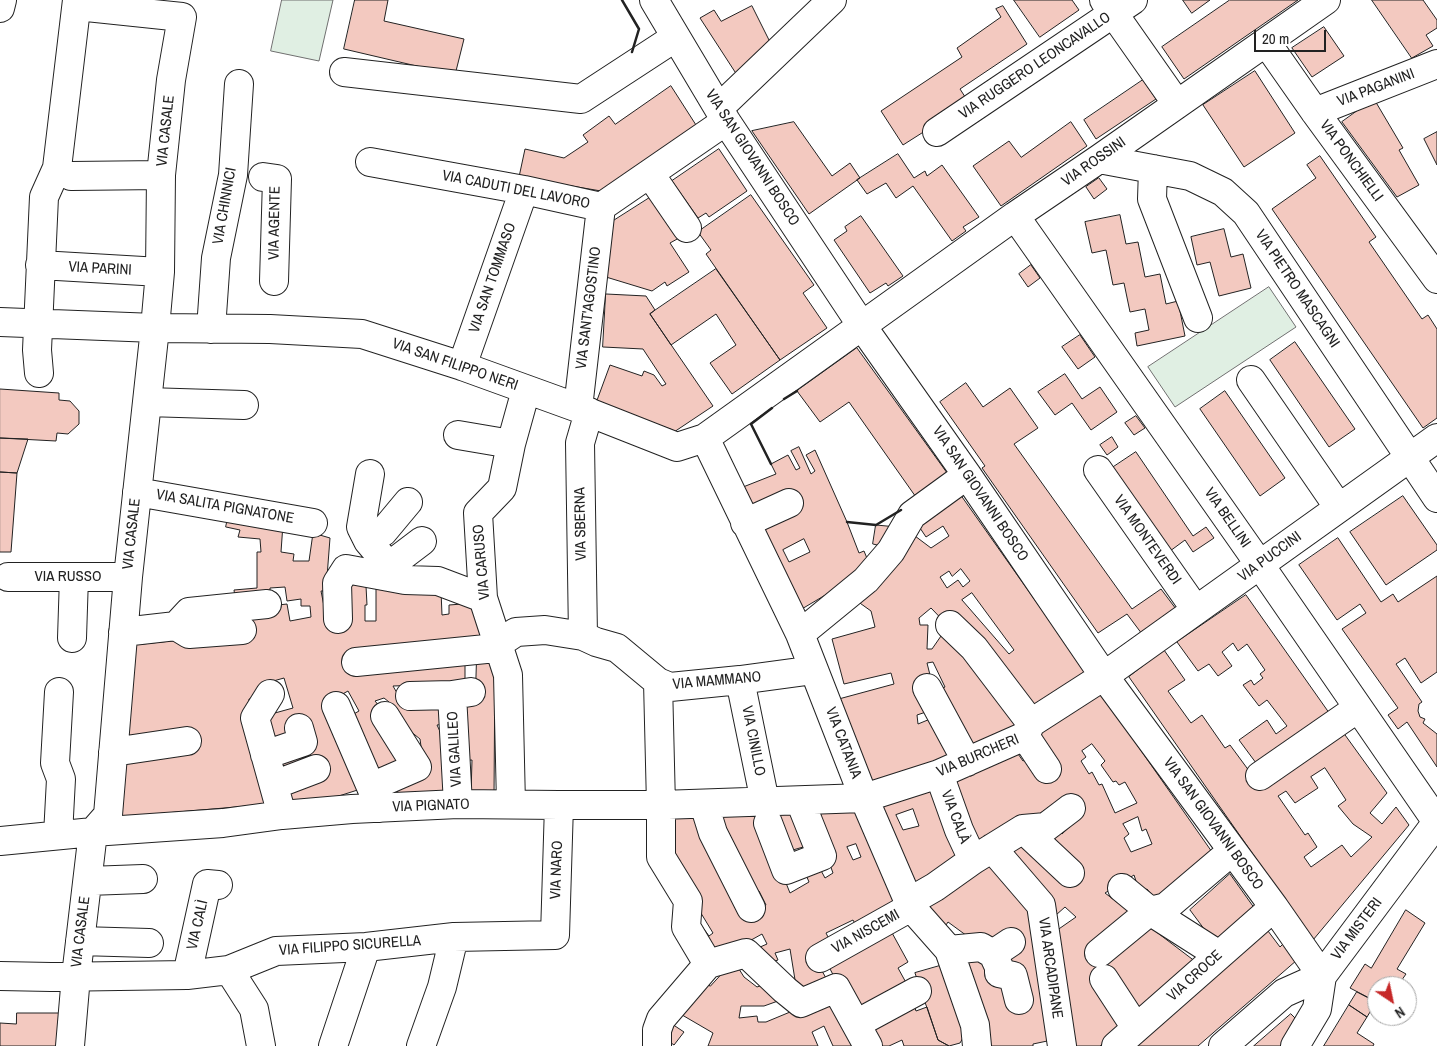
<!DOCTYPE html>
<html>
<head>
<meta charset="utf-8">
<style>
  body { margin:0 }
  #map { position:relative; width:1437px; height:1046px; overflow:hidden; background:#fff; font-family:"Archivo Narrow",sans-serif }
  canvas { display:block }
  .north { position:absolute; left:1367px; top:976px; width:50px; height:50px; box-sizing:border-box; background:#fff; border:1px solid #a7a7a7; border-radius:50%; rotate:146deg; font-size:14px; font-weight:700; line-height:20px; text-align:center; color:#222 }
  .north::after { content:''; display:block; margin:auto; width:18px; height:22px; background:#c62828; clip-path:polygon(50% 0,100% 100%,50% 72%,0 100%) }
  .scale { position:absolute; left:1254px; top:30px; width:72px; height:22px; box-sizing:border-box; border:2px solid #222; border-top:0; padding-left:6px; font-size:15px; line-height:18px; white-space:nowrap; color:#222; -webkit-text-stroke:4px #fff; paint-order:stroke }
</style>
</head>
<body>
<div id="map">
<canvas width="1437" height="1046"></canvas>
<div class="north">N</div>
<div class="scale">20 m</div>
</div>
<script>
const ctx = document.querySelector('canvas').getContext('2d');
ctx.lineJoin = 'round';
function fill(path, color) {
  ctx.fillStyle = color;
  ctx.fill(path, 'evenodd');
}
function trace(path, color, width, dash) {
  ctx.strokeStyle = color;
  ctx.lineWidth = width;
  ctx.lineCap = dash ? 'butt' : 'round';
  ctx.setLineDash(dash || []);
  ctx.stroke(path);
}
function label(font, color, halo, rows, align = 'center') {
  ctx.font = font + ' "Archivo Narrow",sans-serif';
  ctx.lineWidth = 4;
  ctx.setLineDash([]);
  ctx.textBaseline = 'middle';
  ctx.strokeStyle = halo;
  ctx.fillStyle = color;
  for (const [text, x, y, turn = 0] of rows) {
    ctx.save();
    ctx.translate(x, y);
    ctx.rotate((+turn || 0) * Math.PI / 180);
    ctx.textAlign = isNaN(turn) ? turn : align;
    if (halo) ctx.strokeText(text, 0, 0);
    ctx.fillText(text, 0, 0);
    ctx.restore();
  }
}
const green = new Path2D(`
  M282 0H333L319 61 271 51Z
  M1269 287 1296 327 1175 407 1148 367Z`);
fill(green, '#e0efe3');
trace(green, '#6f6f6f', 1);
const building = new Path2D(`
  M355 0H388L384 21 464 39 455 75 344 49Z
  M1014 0H1072L1079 10 1040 37Z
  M1183 0H1210L1192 13Z
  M1230 0H1298L1184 79 1162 47Z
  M1372 0H1423L1437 20V28L1426 35 1433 46 1412 58Z
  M752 6 771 44 737 75 700 18 714 10 721 21Z
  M1003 6 1027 44 960 89 969 103 903 145 881 111 962 57 957 48 1001 17 996 9Z
  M1324 27 1344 56 1312 77 1292 48Z
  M1255 71 1295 133 1244 167 1203 105Z
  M1143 80 1156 99 1096 139 1084 120Z
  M671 86 696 125 601 191 519 177 525 149 564 158 588 142 583 135 609 116 615 124Z
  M1374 99 1403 148 1399 150 1419 185 1397 197 1342 122Z
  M794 122 832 176 850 163 860 178 809 214 752 131Z
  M1071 122 1087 146 1001 206 973 166 1009 141 1021 157Z
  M1437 132V165L1424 139Z
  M719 149 747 191 709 217 706 213 698 218 672 181Z
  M898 154 914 178 925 171 927 176 942 165 979 217 963 227 966 231 952 241 913 186 896 198 886 183 867 194 857 180Z
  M1320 156 1376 237 1369 242 1422 319 1428 315 1437 329V418L1423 428 1272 209 1316 178 1307 165Z
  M1099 178 1107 189 1094 199 1086 187Z
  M751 195 814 285 803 293 827 328 780 360 706 254 711 250 698 232Z
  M651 197 679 238 670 243 689 272 667 286 665 282 652 291 606 277 610 223Z
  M1120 215 1126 244 1138 242 1145 277 1160 274 1166 304 1178 301 1185 336 1137 346 1135 333 1149 330 1145 309 1130 312 1124 283 1113 285 1106 250 1092 253 1085 222Z
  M861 216 903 276 888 286 886 283 870 293 834 240 847 231 845 227Z
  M1224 229 1231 257 1243 254 1251 288 1219 296 1210 262 1197 265 1191 237Z
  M1031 265 1040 278 1028 287 1019 274Z
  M716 269 780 360 732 394 710 363 736 345 716 314 671 345 650 314Z
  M606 294 646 296 655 310 650 314 713 406 674 432 673 430 596 403 610 365 642 376 644 371 654 375 662 386 666 384 643 349 603 347Z
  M1080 335 1095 357 1078 369 1062 347Z
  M1295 342 1355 429 1329 447 1270 360Z
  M857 348 950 477 918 500 849 402 820 422 797 391Z
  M1065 374 1082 399 1100 387 1117 412 1091 430 1072 403 1055 415 1038 392Z
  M966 383 983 407 1010 388 1038 428 1014 444 1132 609 1161 589 1176 609 1142 634 1127 614 1098 633 982 468 985 466 940 402Z
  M0 389 59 393V400L70 401 79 411V424L68 434 57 433 56 441 0 438Z
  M1225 391 1285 478 1260 496 1200 409Z
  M1136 416 1145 428 1134 435 1125 423Z
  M1112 437 1118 447 1107 455 1100 445Z
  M0 438 28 439 17 473 0 472Z
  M799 447 811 474 815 471 806 455 815 450 847 522 859 553 864 551 871 568 795 613 738 489 776 474 771 464 788 455 796 470 800 468 791 451ZM804 539 810 552 789 562 783 550Z
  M1136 452 1193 536 1206 527 1214 538 1193 552 1185 540 1166 554 1109 470Z
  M0 472 17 473 11 552H0Z
  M960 494 1090 678 1033 714 931 608 919 618 920 625H928L927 649H932L941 636 977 664 1022 730 975 752 935 692 945 687 933 662 927 663 931 679 929 711 917 715 918 724 935 717 953 758 871 791 835 700 894 684 891 673 844 684 832 639 875 627 871 611 857 601 911 533 931 548 949 536 943 526 926 537 918 525ZM961 569 970 581 963 587 958 580 947 588 940 577 949 571 952 576ZM972 593 1014 650 1009 654 962 600Z
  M1403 496 1437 545V550L1386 585 1350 532Z
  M229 513 283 524 281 552 294 554 293 561H309L313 533 330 538 327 577 331 591H321L326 616 342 583 366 586 367 605H365V621H376V586L441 591 442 615 449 614V605L475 603 487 640 465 653V692L422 685 393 686 397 693 404 697H441L446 724 437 725 444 740 447 797 397 798 395 779 425 776 420 739 389 714 394 706 384 698 375 701 385 713 406 768 372 781 345 719 359 711 348 691 330 701 367 787 320 802 289 808 283 783 274 756 301 722 271 750 264 716 293 708 284 678 259 685 261 698 249 699V717L271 804 119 817 133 645 247 633 191 615 287 604 290 621 311 617 310 606H301V599L287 601 285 587 270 588V600L236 605 234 590 257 588V552H261L260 539 238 537 240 530 226 527Z
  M876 525 897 527 889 548 873 544Z
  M1338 538 1381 602 1393 594 1398 602 1437 576V672L1421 683 1405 658 1396 664 1422 702 1419 704 1418 711 1420 717 1425 719 1423 723 1437 734V767L1407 722 1398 729 1388 715 1398 708 1342 629 1366 613 1360 604 1337 620 1299 565Z
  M1246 595 1332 717 1259 767 1239 740 1267 720 1276 734 1287 726 1267 700 1259 706 1243 685 1251 680 1254 685 1263 678 1260 674 1265 670 1247 644 1238 651 1233 643 1222 652 1232 666 1218 676 1209 664 1198 671 1177 642Z
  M1164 650 1185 680 1168 691 1191 723 1202 715 1225 748 1230 745 1258 783 1340 728 1387 793 1370 813 1382 824 1396 807 1409 825 1313 940 1129 677ZM1325 768 1346 800 1338 806 1353 824 1372 837 1351 857 1342 845 1311 867 1304 857 1317 847 1308 833 1305 835 1278 796 1286 791 1295 803 1318 788 1311 777Z
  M477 657H495L494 796 471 794 472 760 459 761 461 695H475Z
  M1100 692 1212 852 1156 900 1147 889 1140 893 1134 875 1105 893 1196 962 1125 1027 1100 1046H1072L1053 933 1076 917 1065 907 1056 915 1000 851 1043 841 1056 828 1062 834 1083 814 1074 799 1055 803 1013 832 977 852 946 779 1016 751 1023 761 1030 757 1034 729ZM1092 744 1105 761 1101 765 1113 782 1116 781 1119 785 1125 782 1137 803 1115 813 1102 784 1099 785 1092 772 1089 774 1081 761 1086 757 1082 751ZM1138 817 1142 831 1146 829 1152 844 1131 852 1124 838 1129 834 1123 824Z
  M936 783 964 859 916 885 879 804ZM913 809 919 826 903 830 896 815Z
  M855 805 899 908 858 929 853 920 826 933 829 939 814 957 830 985 803 999 796 986 790 949 775 953 778 960 762 965 751 951 767 944 762 934 726 954 694 938 698 921 709 936 713 933 673 867 665 816 698 814 745 917 766 905 759 891 751 895 714 815 758 813 790 893 809 882 804 870 817 863 825 878 833 873 810 810ZM856 844 861 857 853 860 847 847Z
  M800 809 810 845 786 852 770 813Z
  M993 854 1038 917 1052 1040 1033 1044V1046H988L959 956 979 951 1000 972 1016 949 1014 929 1002 943 978 944 948 922 946 925 932 914 925 903Z
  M1230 874 1255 909 1216 945 1190 910Z
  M1406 910 1425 923 1397 969 1406 974 1399 984 1403 986H1377V1002L1350 988 1365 964 1371 968Z
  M891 931 908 962 898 968 909 988 855 1017 828 965Z
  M1268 931 1280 947 1283 944 1297 960 1198 1046H1136Z
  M734 961 744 977 757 987 770 982 778 1001 764 1006H741L739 1018 757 1016 758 1022H766L831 995 856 1046H833L824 1026 812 1032 818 1046H708L713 1033 677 1012 703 981 710 986Z
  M943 965 967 1031 960 1043 949 1046 938 1040 915 973Z
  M1357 992 1376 1002 1367 1017 1349 1005Z
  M912 1000 916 1011 927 1007 938 1040 949 1046H904L902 1040 889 1046H878L868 1025Z
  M1349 1005 1367 1017 1357 1033 1374 1044 1373 1046H1324Z
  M17 1013H64L62 1046H0V1023L16 1024Z
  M1291 1014 1300 1023 1286 1046H1254Z
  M669 1022 684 1032 674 1045 660 1035Z`);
fill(building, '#f3c9c0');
trace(building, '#222', 1);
const minor = new Path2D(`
  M654 0 726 121 862 326 967 475 1104 676 1274 907 1322 976 1284 993 1223 1046
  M1104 0 1177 104
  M1266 42 1315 112 1437 279
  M344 72 581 99 676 37
  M719 108 832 0
  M1315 112 1437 64
  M937 132 1133 0
  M1099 159 1190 176 1223 192 1246 213 1437 498
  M370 162 524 190 601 207 726 121
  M1153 169 1152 199 1198 318
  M650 174 687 228
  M71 176 161 175
  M263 177 277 179 274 281
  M1015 216 1260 565 1437 822
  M40 265 160 272
  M0 322 155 328 270 329 362 334 462 366 578 408 677 447 705 438 1015 216 1099 159 1326 0
  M211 329 216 258 233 175 239 84
  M462 366 524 190
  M39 373 37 350 44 197 57 168 77 0
  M1251 380 1339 508
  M147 402 244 405
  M578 408 601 207
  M458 435 511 444
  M705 438 800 634 864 798 911 907 949 950 975 1025 977 1046
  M1098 470 1196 610
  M370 474 361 527 368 541 389 566 405 580
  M137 492 313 523
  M745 523 789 503
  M368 541 383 532 408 502
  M389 566 422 541
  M8 577H128
  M338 619 337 583 346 569 405 580 438 581 483 598
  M950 625 974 648 1031 723
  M176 626 189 612 267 604
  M123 632 176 626 189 634 242 630
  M800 634 866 580 891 551 912 515 967 475
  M583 636 580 443 589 412
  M72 638 74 577
  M356 662 486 649 498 644 516 632 545 630 583 636 596 642 617 648 658 682 670 687 740 680 814 670
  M740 680 765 802
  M927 688 967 762
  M270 694 255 718 282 815
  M452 695 458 804
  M410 696 452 695 471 692
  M336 706 380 808
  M1025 736 1047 769
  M113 752 187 741
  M265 755 303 742 299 728
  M939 774 959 830 973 860
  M1260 776 1358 708
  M274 785 316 769
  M371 787 417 767 385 716
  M511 804 508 675 483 598 478 513 502 488 511 444 526 390
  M704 804 713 833 751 908
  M768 823 786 870 822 856 800 801
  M1023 829 1070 873
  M58 835 61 779 55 763 59 692
  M0 841 93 832 223 823 282 815 352 809 458 804 559 805H661L864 798 939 774 1025 736 1031 723 1104 676 1437 438
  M992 848 1041 905 1062 1046
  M88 881 143 879
  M1122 888 1150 911 1219 955
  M909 902 935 887 973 860 1023 829 1046 827 1071 808
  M80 941 149 943
  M949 950 981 947 993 954 1011 942
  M1099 953 1150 911 1166 907 1232 851
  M993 954 999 967V973L1013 976 1019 1000
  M820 958 911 907
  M708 964 746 953 785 990 801 1003 836 988 868 1046
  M229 970 254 1009 261 1046
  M187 975 207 884 218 885
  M0 976 51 977 187 975 229 970 276 951 366 947 454 937 555 935 559 805
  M1104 979 1136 1028
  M856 1024 917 991
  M70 1046 76 976 93 832 108 815 128 577 155 328 160 272 161 175 171 80 182 17 77 6
  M333 1046 366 947
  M421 1046 442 987 454 937
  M657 1046V1030L661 1019 708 964 686 927 688 901 661 857V805L658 682
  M1116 1046 1274 907
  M1295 1046 1317 1009 1322 976 1437 822`);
const major = new Path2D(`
  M0 8 2 0`);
trace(minor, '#222', 30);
trace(major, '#222', 30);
trace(minor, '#fff', 28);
trace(major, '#fff', 28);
trace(new Path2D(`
  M622 0 639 29 632 52
  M784 399 797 391
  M771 464 751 424 772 408
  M847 522 876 525 901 510`), '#222', 2.5);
label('15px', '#222', '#fff', [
  ["VIA RUGGERO LEONCAVALLO",1035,66,-34],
  ["VIA PAGANINI",1376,88,-21],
  ["VIA CASALE",166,131,-84],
  ["VIA SAN GIOVANNI BOSCO",752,158,57],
  ["VIA PONCHIELLI",1351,161,54],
  ["VIA ROSSINI",1094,162,-35],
  ["VIA CADUTI DEL LAVORO",516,190,11],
  ["VIA CHINNICI",225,206,-80],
  ["VIA AGENTE",275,223,-89],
  ["VIA PARINI",100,269,3],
  ["VIA SAN TOMMASO",493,278,-71],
  ["VIA PIETRO MASCAGNI",1297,289,56],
  ["VIA SANT'AGOSTINO",589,308,-83],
  ["VIA SAN FILIPPO NERI",455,365,19],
  ["VIA SAN GIOVANNI BOSCO",980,494,56],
  ["VIA SALITA PIGNATONE",225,507,10],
  ["VIA BELLINI",1227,518,55],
  ["VIA SBERNA",581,524,-91],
  ["VIA CASALE",132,534,-84],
  ["VIA MONTEVERDI",1147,540,55],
  ["VIA PUCCINI",1270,557,-36],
  ["VIA CARUSO",482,562,-95],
  ["VIA RUSSO",68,577],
  ["VIA MAMMANO",717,681,-5],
  ["VIA CINILLO",753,741,79],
  ["VIA CATANIA",843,743,69],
  ["VIA GALILEO",455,749,-93],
  ["VIA BURCHERI",978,756,-23],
  ["VIA PIGNATO",431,806,-2],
  ["VIA CALÀ",955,817,69],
  ["VIA SAN GIOVANNI BOSCO",1213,824,54],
  ["VIA NARO",557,870,-88],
  ["VIA CALÌ",198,925,-77],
  ["VIA MISTERI",1357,929,-53],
  ["VIA CASALE",81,932,-83],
  ["VIA NISCEMI",866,932,-29],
  ["VIA FILIPPO SICURELLA",350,946,-4],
  ["VIA ARCADIPANE",1050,968,82],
  ["VIA CROCE",1195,976,-42]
]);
</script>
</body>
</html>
